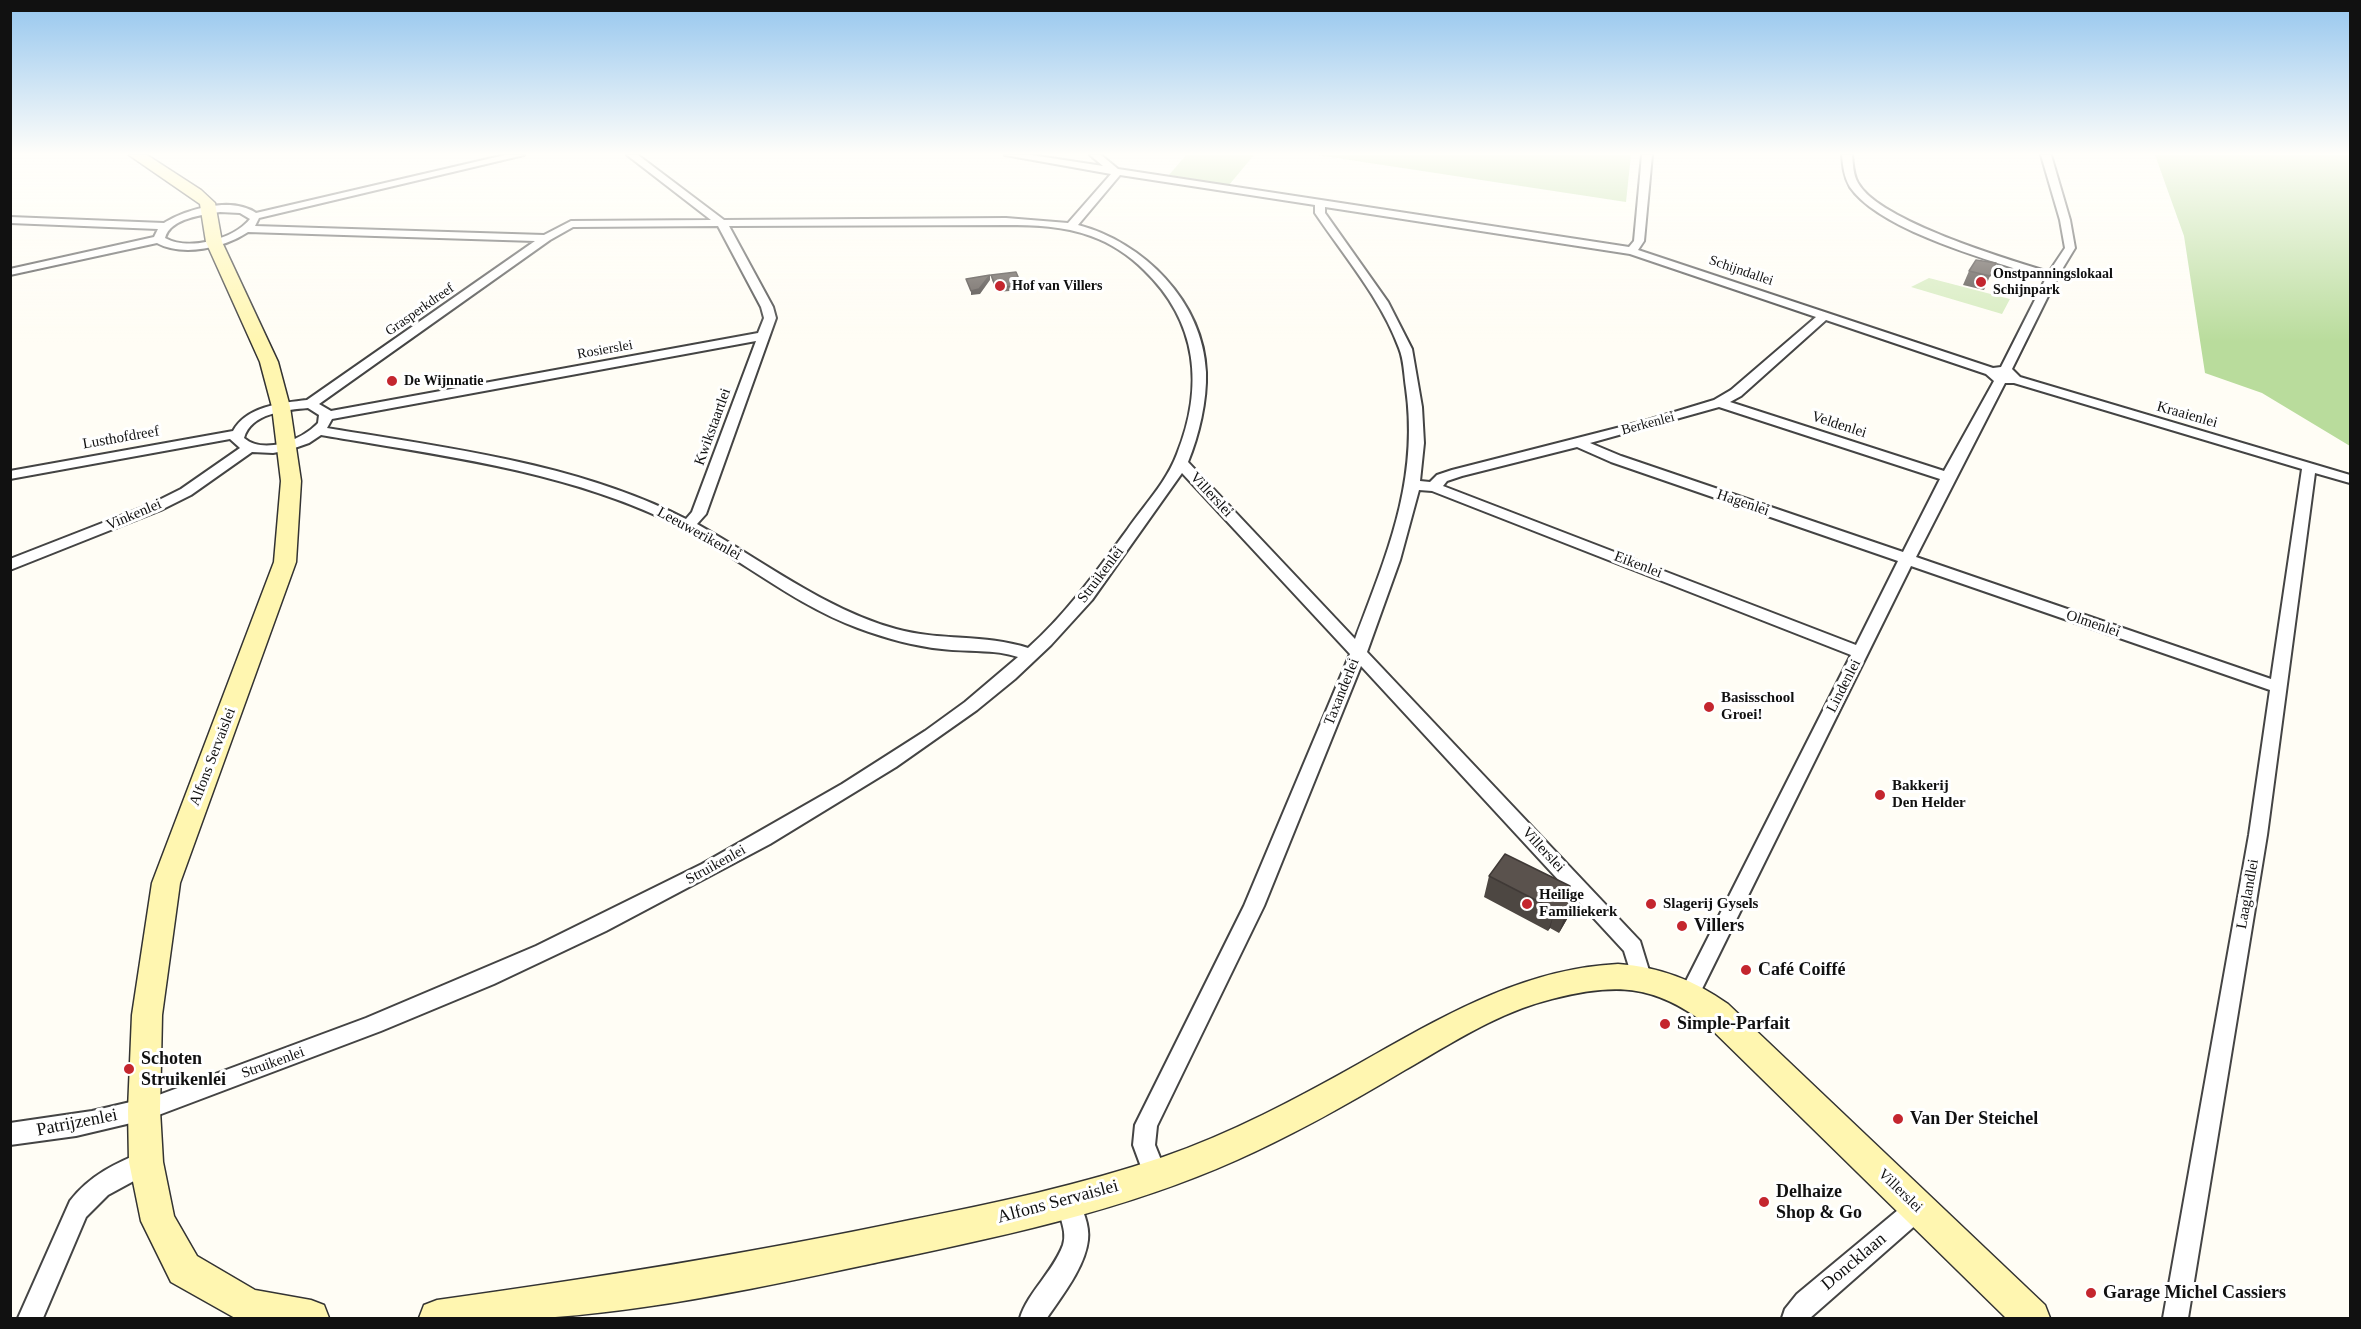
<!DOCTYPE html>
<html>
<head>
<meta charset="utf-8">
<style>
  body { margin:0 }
  #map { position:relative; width:2361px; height:1329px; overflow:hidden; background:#fffdf5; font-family:Georgia,serif }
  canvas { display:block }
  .frame { position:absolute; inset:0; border:12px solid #111; pointer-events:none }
</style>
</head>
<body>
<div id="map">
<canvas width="2361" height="1329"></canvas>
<div class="frame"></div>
</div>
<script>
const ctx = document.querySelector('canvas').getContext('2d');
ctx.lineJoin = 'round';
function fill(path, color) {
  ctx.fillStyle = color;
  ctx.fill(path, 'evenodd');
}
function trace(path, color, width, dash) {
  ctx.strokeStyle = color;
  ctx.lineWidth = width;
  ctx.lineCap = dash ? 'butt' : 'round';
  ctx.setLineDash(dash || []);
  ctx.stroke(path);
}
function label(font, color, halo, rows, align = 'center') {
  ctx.font = font + ' Georgia,serif';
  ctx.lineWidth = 6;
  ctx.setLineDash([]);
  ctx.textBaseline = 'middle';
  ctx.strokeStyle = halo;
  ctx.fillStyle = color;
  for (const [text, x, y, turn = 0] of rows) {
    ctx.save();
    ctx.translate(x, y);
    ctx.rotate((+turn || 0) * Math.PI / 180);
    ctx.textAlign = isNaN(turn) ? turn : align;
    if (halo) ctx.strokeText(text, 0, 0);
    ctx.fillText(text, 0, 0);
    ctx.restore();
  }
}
fill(new Path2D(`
  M1929 278 2010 299 2002 314 1911 287Z`), '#d5ebbd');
fill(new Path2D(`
  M1186 155H1254L1229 185 1169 175Z
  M1317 155H1631L1626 202Z
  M2350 155V446L2262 393 2205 373 2184 236 2155 155Z`), '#b9dc9c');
const street = new Path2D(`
  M505 155H524L259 218 255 226 544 235 571 221 711 220 627 155H638L724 220 1006 218 1068 223 1111 174 1005 155H1031L1103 166 1090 155H1101L1118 169 1629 247 1634 241 1642 155H1652L1644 241 1638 250 1993 368 2001 367 2046 278C1995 262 1880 231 1850 187 1844 177 1843 166 1842 155H1852C1853 164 1853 175 1858 183 1879 221 2007 259 2049 272L2065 248 2060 220 2041 155H2051L2070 220 2075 248 2058 276 2012 369 2020 377 2350 475V483L2315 473 2267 835 2188 1318H2163L2249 835 2270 690 1911 566 1697 999 1690 1002 1683 999 1680 993 1851 655 1432 491 1419 490 1400 560 1367 652 1640 941 1651 977 1648 983 1641 986 1634 983 1624 951 1361 666 1264 906 1157 1126 1155 1145 1167 1175 1163 1183 1155 1186 1147 1183 1133 1145 1135 1125 1244 906 1350 654 1182 473 1092 600 1051 645 1015 679 977 710 896 767 770 844 606 931 494 984 381 1031 148 1119 76 1136 10 1145V1123L92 1111 156 1096 366 1018 536 946 702 864 842 784 925 731 965 702 1018 657C994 649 967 652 942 649 913 646 885 638 858 628 789 603 731 550 664 519 557 469 437 455 321 435L309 443 289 450 273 453 252 452 191 495 161 510 10 570V559L151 504 181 489 240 448 230 439 10 479V471L233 431C247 406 281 403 307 400L535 241 248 232C224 248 183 257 157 243L10 275V269L154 237 158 229 10 223V217L164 223C186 209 232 196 256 213ZM1120 175 1315 205V213C1344 256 1381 299 1399 348 1404 360 1404 375 1406 388 1419 481 1387 554 1355 639L1188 462C1199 435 1207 401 1206 372 1203 301 1143 242 1078 225ZM1325 207 1630 254 1816 317 1731 390 1714 400 1648 420 1452 470 1437 475 1430 482 1420 481 1424 443 1422 407 1412 349 1388 302 1325 213ZM220 212 240 213 250 219C233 240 188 251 165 238 170 218 203 215 220 212ZM1006 225C1034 225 1064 226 1091 236 1111 243 1130 256 1144 270 1198 322 1204 387 1177 454 1166 483 1144 505 1127 530 1096 572 1067 613 1028 648 985 634 939 641 896 629 824 609 762 560 697 524L706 514 776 318 773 307 729 226ZM718 226 761 307 764 318 758 333 331 411 319 404 550 240 573 227ZM1826 320 1986 374 1994 381 1944 471 1730 402 1741 396ZM756 341 692 512 686 519C576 463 447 448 327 428L332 419ZM2005 383H2014L2302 469 2271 679 1916 557ZM1719 407 1940 479 1903 552 1621 456 1590 443ZM308 408 319 415 318 423C302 440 264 455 244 438 251 413 286 410 308 408ZM1577 447 1611 462 1898 561 1856 645 1443 486 1447 481 1462 476Z
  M146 1151 154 1154 158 1162 154 1170 108 1195 86 1217 43 1318H18L70 1201C89 1176 117 1162 146 1151Z
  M1068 1191 1076 1195C1082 1208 1090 1225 1088 1240 1085 1267 1062 1296 1047 1318H1020C1028 1292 1053 1272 1063 1245 1069 1227 1053 1211 1060 1195Z
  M1918 1196 1926 1200 1930 1208 1926 1216 1810 1318H1782L1785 1309 1797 1294 1910 1200Z`);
const secondary = new Path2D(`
  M129 155H147L201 190 215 203 222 242 278 362 290 407 301 481 296 562 180 883 162 1015 160 1110 163 1162 174 1216 197 1256 255 1290 311 1300 324 1305 329 1318H235L171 1282 141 1221 129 1162 128 1110 132 1015 152 883 274 562 281 481 272 407 260 362 206 242 200 204Z
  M1618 964C1660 967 1694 980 1728 1004L2045 1305 2050 1318H2006L1706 1024C1653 984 1615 983 1552 999 1499 1012 1452 1043 1405 1070 1350 1103 1295 1134 1237 1160 1121 1212 994 1238 870 1264 724 1295 569 1329 419 1318L424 1305 437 1300C596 1278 753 1253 910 1220 995 1203 1081 1185 1163 1157 1232 1133 1296 1099 1360 1063 1442 1017 1521 969 1618 964Z`);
trace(street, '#444', 4);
trace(secondary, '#333', 3);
fill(street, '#fff');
fill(secondary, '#fff6b0');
fill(new Path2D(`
  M1969 271 1990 276 1984 290 1963 285Z
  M991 275 1022 286V290L997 292 992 280Z
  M1489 876 1569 889 1577 894 1570 914 1559 933 1550 928 1548 931 1484 897Z`), '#4d4742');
fill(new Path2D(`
  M990 275V280L980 294 971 295V291Z
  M1577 894 1570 914 1559 933 1566 912Z
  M1556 907 1550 928 1548 931Z`), '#3f3936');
const building = new Path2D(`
  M1976 260 1996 263 1990 276 1969 271Z
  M1016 272 1022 286 996 287 991 275Z
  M990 275 979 289 971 291 966 279Z
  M1505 854 1570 886 1568 889 1577 894 1566 912 1556 907 1555 910 1489 876Z`);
fill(building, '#5a524d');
trace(building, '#3f3936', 1.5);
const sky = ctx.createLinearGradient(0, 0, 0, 342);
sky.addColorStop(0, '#95c6ee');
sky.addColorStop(0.45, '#fffefa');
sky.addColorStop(1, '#fffefa00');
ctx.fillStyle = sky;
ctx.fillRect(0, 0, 2361, 342);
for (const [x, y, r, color] of [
  [1981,282,6,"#c4262e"],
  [1000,286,6,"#c4262e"],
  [392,381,6,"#c4262e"],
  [1709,707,6,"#c4262e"],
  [1880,795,6,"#c4262e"],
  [1527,904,6,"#c4262e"],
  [1651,904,6,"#c4262e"],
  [1682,926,6,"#c4262e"],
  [1746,970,6,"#c4262e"],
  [1665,1024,6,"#c4262e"],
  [129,1069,6,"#c4262e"],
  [1898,1119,6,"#c4262e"],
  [1764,1202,6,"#c4262e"],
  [2091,1293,6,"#c4262e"]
]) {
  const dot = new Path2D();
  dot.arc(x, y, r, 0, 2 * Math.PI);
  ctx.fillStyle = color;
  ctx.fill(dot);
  trace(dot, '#fff', 2);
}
label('14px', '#111', '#fff', [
  ["Schijndallei",1741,271,19],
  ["Grasperkdreef",420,310,-35],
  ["Rosierslei",605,350,-10],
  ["Berkenlei",1648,424,-15]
]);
label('bold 14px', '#111', '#fff', [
  ["Onstpanningslokaal",1993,274],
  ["Schijnpark",1993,290],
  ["Hof van Villers",1012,286],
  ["De Wijnnatie",404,381]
], 'left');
label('15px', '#111', '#fff', [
  ["Kraaienlei",2187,415,16],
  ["Veldenlei",1839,425,18],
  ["Kwikstaartlei",713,427,-70],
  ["Lusthofdreef",121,438,-10],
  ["Villerslei",1211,495,47],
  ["Hagenlei",1743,503,19],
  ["Vinkenlei",134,515,-23],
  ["Leeuwerikenlei",699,534,29],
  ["Eikenlei",1638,565,21],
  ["Struikenlei",1101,575,-53],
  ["Olmenlei",2093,624,19],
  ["Lindenlei",1844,686,-63],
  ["Taxanderlei",1342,692,-68],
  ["Alfons Servaislei",213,757,-69],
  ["Villerslei",1543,850,47],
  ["Struikenlei",716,865,-29],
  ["Laaglandlei",2248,894,-80],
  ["Struikenlei",273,1063,-20],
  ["Villerslei",1900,1191,44]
]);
label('bold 15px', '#111', '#fff', [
  ["Basisschool",1721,698],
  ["Groei!",1721,715],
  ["Bakkerij",1892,786],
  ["Den Helder",1892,803],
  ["Heilige",1539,895],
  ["Familiekerk",1539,912],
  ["Slagerij Gysels",1663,904]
], 'left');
label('bold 18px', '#111', '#fff', [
  ["Villers",1694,926],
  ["Café Coiffé",1758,970],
  ["Simple-Parfait",1677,1024],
  ["Schoten",141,1059],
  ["Struikenlei",141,1080],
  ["Van Der Steichel",1910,1119],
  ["Delhaize",1776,1192],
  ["Shop & Go",1776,1213],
  ["Garage Michel Cassiers",2103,1293]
], 'left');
label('18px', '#111', '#fff', [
  ["Patrijzenlei",77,1123,-11],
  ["Alfons Servaislei",1058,1202,-15],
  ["Doncklaan",1854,1262,-40]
]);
</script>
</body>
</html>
